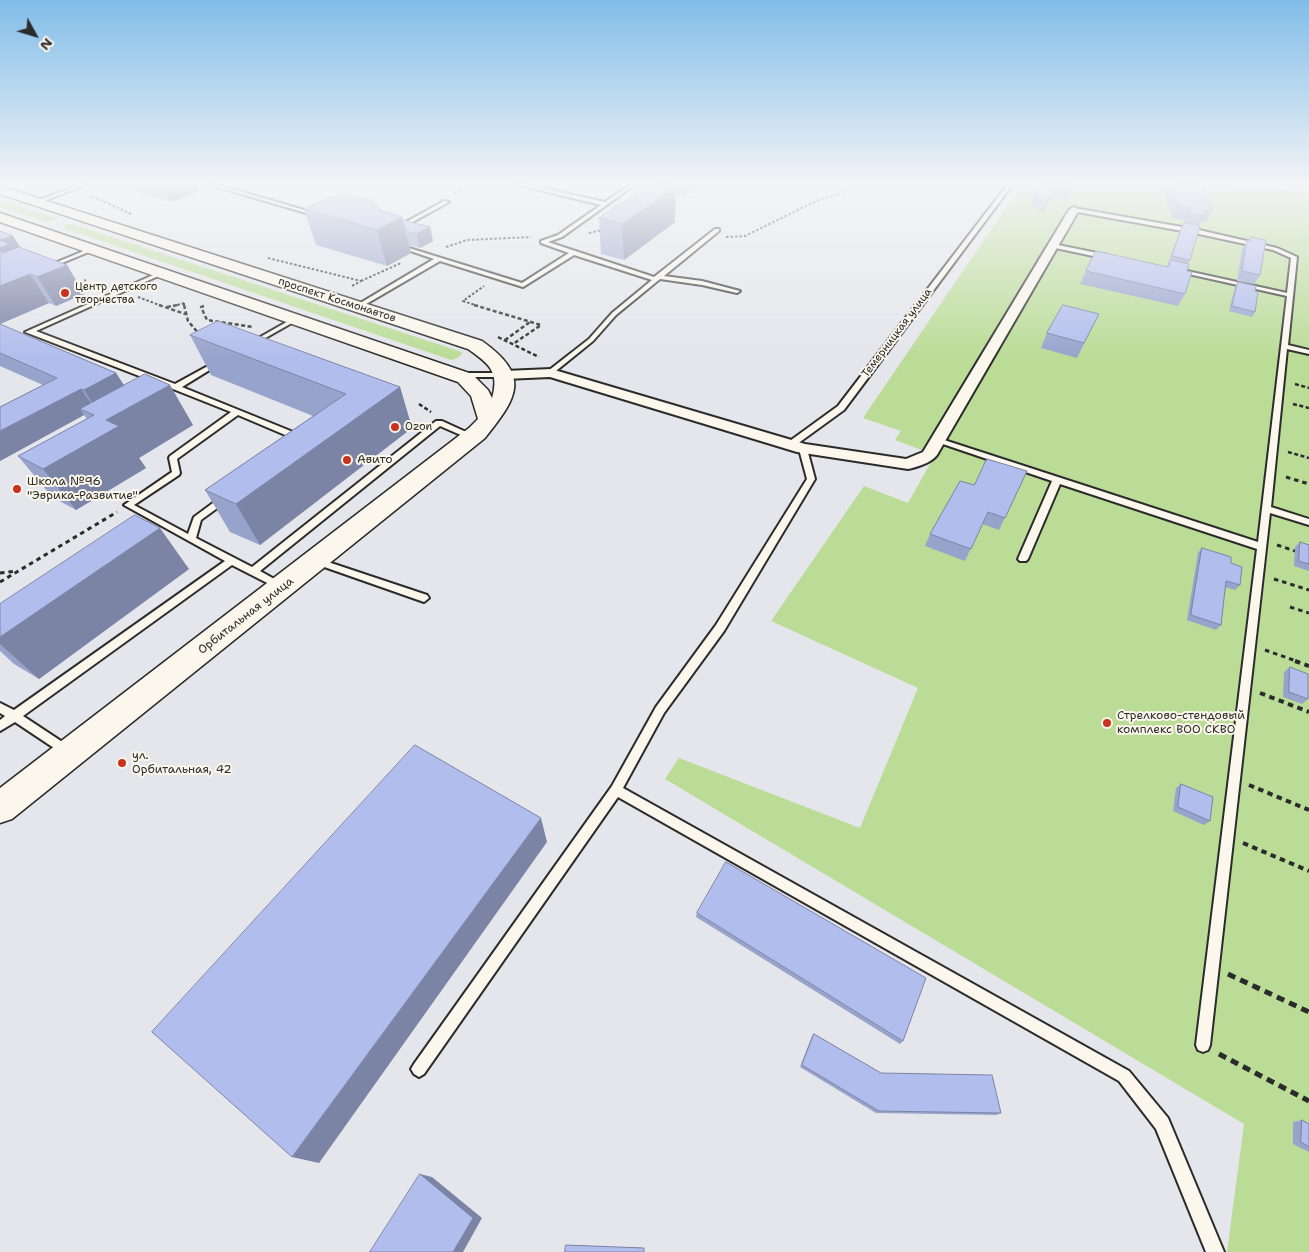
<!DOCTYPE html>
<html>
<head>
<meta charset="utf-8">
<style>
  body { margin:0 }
  #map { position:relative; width:1309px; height:1252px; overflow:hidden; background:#e5e6ec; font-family:"Shantell Sans",sans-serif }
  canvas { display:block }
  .north { position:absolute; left:10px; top:10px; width:50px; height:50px; -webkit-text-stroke:4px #fbf7ec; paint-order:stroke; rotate:129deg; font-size:14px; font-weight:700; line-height:20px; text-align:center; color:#2b2b2b }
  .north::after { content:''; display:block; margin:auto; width:18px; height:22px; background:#2b2b2b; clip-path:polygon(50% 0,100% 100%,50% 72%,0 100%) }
</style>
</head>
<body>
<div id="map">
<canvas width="1309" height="1252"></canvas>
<div class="north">N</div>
</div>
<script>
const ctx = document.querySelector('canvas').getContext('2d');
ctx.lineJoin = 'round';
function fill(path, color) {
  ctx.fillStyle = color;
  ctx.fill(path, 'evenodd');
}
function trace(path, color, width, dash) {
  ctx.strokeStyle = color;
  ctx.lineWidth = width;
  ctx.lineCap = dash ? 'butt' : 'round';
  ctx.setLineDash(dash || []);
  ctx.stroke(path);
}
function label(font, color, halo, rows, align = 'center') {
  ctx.font = font + ' "Shantell Sans",sans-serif';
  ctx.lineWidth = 4;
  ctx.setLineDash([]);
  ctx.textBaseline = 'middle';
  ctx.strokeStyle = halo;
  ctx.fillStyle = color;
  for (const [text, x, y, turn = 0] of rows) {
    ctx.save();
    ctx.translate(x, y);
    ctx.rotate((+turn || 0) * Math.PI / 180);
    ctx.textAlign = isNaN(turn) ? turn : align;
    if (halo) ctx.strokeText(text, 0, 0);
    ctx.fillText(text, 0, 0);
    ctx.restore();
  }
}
fill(new Path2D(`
  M1022 184H1225L1309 191V1252H1227L1244 1124 665 779 679 758 860 828 918 688 771 621 864 486 908 503 935 455 895 440 901 431 863 418Z
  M0 200 57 218V219L47 222 0 207Z
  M67 224H73L462 352C461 357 456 359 451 360L63 228Z`), '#badc96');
const lane = new Path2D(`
  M81 184H88L39 203 34 202Z
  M207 184H215L318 214 313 215Z
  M514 184H523L605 202 631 184H636L562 237 548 242 654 277 715 229H719V231L664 276 702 281 740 291 737 293 702 285 660 279 616 315 593 341 551 375H548V371L589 339 612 313 652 280 574 255 523 287 440 261 361 307H357V305L434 259 396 246V244L522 283 569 253 541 243V241L558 235 601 205Z
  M1008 184H1013L844 410 793 447H787V443L838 406Z
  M444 201 449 202 400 229 395 228Z
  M1074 208 1199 230 1277 248 1297 257 1288 345 1309 350V354L1287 349 1271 507 1309 519V525L1270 513 1210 1045 1208 1050 1203 1052 1198 1050 1196 1045 1257 549 1060 484 1028 559 1026 561H1020L1018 559 1052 481 934 441 935 439H941L1258 542 1287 296 1175 271 1178 269 1287 293 1291 258 1273 250 1199 234 1072 211Z
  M1053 244 1107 255 1110 257 1107 259 1051 247V245Z
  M91 248 96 249 50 268 45 267Z
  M160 272 165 273 36 331 175 384 217 361H221V363L182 387 303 436V440H297L238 415 177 459 180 473 179 475 134 505 188 534 194 517 221 497H227V501L201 520 196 538 252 567 436 421H442L477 437 473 439H470L440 426 260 571 285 585 287 587 285 589H279L232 565 23 716 70 747 72 751 70 755 66 756 15 722 0 731V720L5 716 0 713V703L14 710 225 561 124 505 172 472 169 458 170 456 231 412 173 389 25 332Z
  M292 319 297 320 253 345 248 344Z
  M456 373H505L509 375 505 377H459L455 375Z
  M800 447H806L807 449 815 479 724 631 664 713 623 788 1129 1071 1168 1118 1224 1252H1206L1156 1129 1119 1081 618 797 424 1074 419 1077 414 1074 411 1069 414 1064 612 786 656 707 716 625 807 479 799 449Z
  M316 558 427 595 429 598 424 602 313 563 311 561 313 559Z`);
const street = new Path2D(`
  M1074 207 1079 210 937 455C931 463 917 467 908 469L797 452 550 377 505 379 500 378 498 375 500 372 505 371 551 369 805 444 906 459 923 452 1069 210Z`);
const secondary = new Path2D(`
  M0 186 482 341C531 376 518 397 485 438L12 819 0 823V788L469 428 478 419 471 396 458 382 0 222V213L472 374 488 390 492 398C500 371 488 363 468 349L0 194Z`);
trace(lane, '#2b2b2b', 4);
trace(street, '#2b2b2b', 4);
trace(secondary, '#2b2b2b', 3);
trace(new Path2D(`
  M454 194 466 184
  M92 196 131 214
  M589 233 603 230
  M726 237 745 236 816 201 848 191 859 184
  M446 247 467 240 531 237
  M268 258 361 281 352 286
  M361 281 401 263
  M76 284 86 280
  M76 285 91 291
  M138 297 162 306
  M184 303V306
  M173 306 185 303
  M478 306 463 301 484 286`), '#2b2b2b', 2, [2.5, 2]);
trace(new Path2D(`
  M159 305 185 314
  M184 305 188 321 200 335
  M474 305 541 325 513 344
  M204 306 201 307 207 320 253 327
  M167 307 178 305
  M498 337 539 357
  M505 340 530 322
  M1295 384 1309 388
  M419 404 431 412
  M1293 404 1309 408
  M1288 452 1309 458`), '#2b2b2b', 2.5, [4, 2.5]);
trace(new Path2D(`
  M1286 477 1309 484
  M1277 545 1298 552
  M0 573 17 571
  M1274 579 1309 590
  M0 582 117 512
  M1290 607 1309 613
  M1265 650 1299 662`), '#2b2b2b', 3, [4.5, 4]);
trace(new Path2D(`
  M1295 661 1309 666
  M1260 693 1309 712
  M1249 785 1309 810
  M1243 843 1309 871`), '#2b2b2b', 4, [5.5, 4.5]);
trace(new Path2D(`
  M1228 974 1309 1012
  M1219 1054 1309 1101`), '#2b2b2b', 5, [8, 5.5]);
fill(lane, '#fbf7ec');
fill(street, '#fbf7ec');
fill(secondary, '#fbf7ec');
fill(new Path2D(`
  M110 184H196L199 191 171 202Z
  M316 184H338L330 188Z
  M636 184H700L683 196 675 195V222L624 260 601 254 599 218 645 188 636 186Z
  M1040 184H1074L1067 200 1051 198 1043 212 1031 205 1034 197Z
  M1162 184H1202L1212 210 1206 222H1201L1199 226 1190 260 1188 263 1185 294 1178 306 1080 284 1086 271 1167 267 1168 266H1167L1179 232 1183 225H1182L1184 220 1172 218Z
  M336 197 402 217 403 220 430 227 433 241 420 248 409 245 411 253 387 266 316 245 304 209Z
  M1251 237 1260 275 1254 284 1237 281 1242 249Z
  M20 248 67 265 84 294 56 306 49 303 0 324Z
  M1238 282 1255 312 1252 317 1229 311 1235 287Z
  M1099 314 1077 358 1041 348 1047 333Z
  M0 324 116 373 124 386 193 425 139 458 146 468 76 510 52 497 18 456 87 419 84 415 0 461V407L43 385 0 366Z
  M190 335 400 387 412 428 260 545 230 532 205 490 313 416 211 375Z
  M1027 471 999 530 982 524 965 561 925 546 930 534 974 485Z
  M1300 542 1309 545V571L1294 566 1295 547Z
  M1202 548 1231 563 1240 585 1235 590 1225 587 1221 625 1216 630 1187 620 1198 553Z
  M189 569 39 679 14 664 0 651V604Z
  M1290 667 1308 699 1302 704 1283 697 1284 672Z
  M1181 784 1210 821 1204 825 1173 811 1176 788Z
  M697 913 903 1041 900 1044 696 917Z
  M814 1034 881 1073 1001 1113 996 1115 876 1113 800 1067 812 1036Z
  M1302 1120 1309 1124V1152L1293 1144V1122Z
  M566 1245 644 1248V1252H565Z`), '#98a3cc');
fill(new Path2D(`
  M163 184H196L199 191 171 202Z
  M329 184H338L330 188Z
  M683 184H700L683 196Z
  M676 187 675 222 624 260 622 224Z
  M1054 190 1051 198 1043 212 1046 203Z
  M402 217 411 253 387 266 377 230Z
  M430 227 433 241 420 248 416 234Z
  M13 236 31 264 30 274 49 303 0 324V240Z
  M67 265 84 294 56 306 37 277Z
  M116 373 129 393 97 410 84 390Z
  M170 385 193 425 139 458 146 468 76 510 43 469 106 420Z
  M400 387 412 428 260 545 236 504Z
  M81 389 95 409H80L84 415 0 461V431Z
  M160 528 189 569 39 679 0 644V637Z
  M541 818 547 842 319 1163 292 1157Z
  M420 1174 432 1177 482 1218 463 1252H453Z`), '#7c84a6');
const building = new Path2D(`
  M651 184H673L676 187 622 224 599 218Z
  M1040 184H1073L1070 192 1054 190 1046 203 1034 197Z
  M1171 184H1202L1212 210H1206L1204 216 1188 213 1190 208 1178 206Z
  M344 193 373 201 380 210 402 217 377 230 304 209 332 196 336 197Z
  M403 220 430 227 416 234 406 231Z
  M1184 223 1200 226 1190 260 1172 256Z
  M0 231 13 236 0 240 9 244 0 248Z
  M1251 237 1266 240 1260 275 1242 271 1247 240 1250 241Z
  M19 247 67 265 37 277 30 274 0 286V250L2 253Z
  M1096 251 1168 267 1171 260 1189 264 1187 271 1192 272 1185 294 1086 271Z
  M1238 282 1256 286 1255 291 1258 292 1255 312 1232 306Z
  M1063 305 1099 314 1084 343 1047 333Z
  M218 321 400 387 236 504 205 490 346 394 190 335Z
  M0 324 116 373 84 390 81 389 0 431V407L57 378 0 353Z
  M145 374 170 385 106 420 119 426 43 469 18 456 94 415 80 409Z
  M987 459 1027 471 1005 518 988 512 971 549 930 534 960 481 974 485Z
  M135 515 160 528 0 637V604Z
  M1300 542 1309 545V564L1299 561Z
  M1202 548 1231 557V563L1242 567 1240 585 1226 581 1221 625 1191 615Z
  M1290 667 1308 674V699L1289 692Z
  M415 745 541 818 292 1157 152 1032Z
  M1181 784 1213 797 1210 821 1178 807Z
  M726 862 926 978 903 1041 697 913Z
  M814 1034 881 1073 992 1075 1001 1113 879 1111 802 1065Z
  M1302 1120 1309 1124V1147L1301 1142Z
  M420 1174 473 1218 453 1252H370Z
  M566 1245 644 1248V1252H565Z`);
fill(building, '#b1bded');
trace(building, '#7c84a6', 1);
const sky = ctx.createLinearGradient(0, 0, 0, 359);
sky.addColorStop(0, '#81bde8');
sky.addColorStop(0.51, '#f3f4f6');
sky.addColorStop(1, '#f3f4f600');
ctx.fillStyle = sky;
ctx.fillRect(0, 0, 1309, 359);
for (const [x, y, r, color] of [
  [65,293,5,"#c8321e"],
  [395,427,5,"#c8321e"],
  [347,460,5,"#c8321e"],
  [17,489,5,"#c8321e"],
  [1107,723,5,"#c8321e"],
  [122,763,5,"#c8321e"]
]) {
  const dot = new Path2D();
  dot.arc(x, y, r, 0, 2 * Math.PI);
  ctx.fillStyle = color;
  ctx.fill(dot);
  trace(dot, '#fbf7ec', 2);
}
label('11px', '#2b2b2b', '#fbf7ec', [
  ["Центр детского",75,287],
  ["творчества",75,300],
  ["Ozon",405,427]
], 'left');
label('11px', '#2b2b2b', '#fbf7ec', [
  ["проспект Космонавтов",337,300,18],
  ["Темерницкая улица",897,333,-53]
]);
label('12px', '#2b2b2b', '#fbf7ec', [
  ["Авито",357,460],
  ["Школа №96",27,482],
  ["\"Эврика-Развитие\"",27,496],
  ["Стрелково-стендовый",1117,716],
  ["комплекс ВОО СКВО",1117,730],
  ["ул.",132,756],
  ["Орбитальная, 42",132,770]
], 'left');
label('12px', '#2b2b2b', '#fbf7ec', [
  ["Орбитальная улица",246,616,-38]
]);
</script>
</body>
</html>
